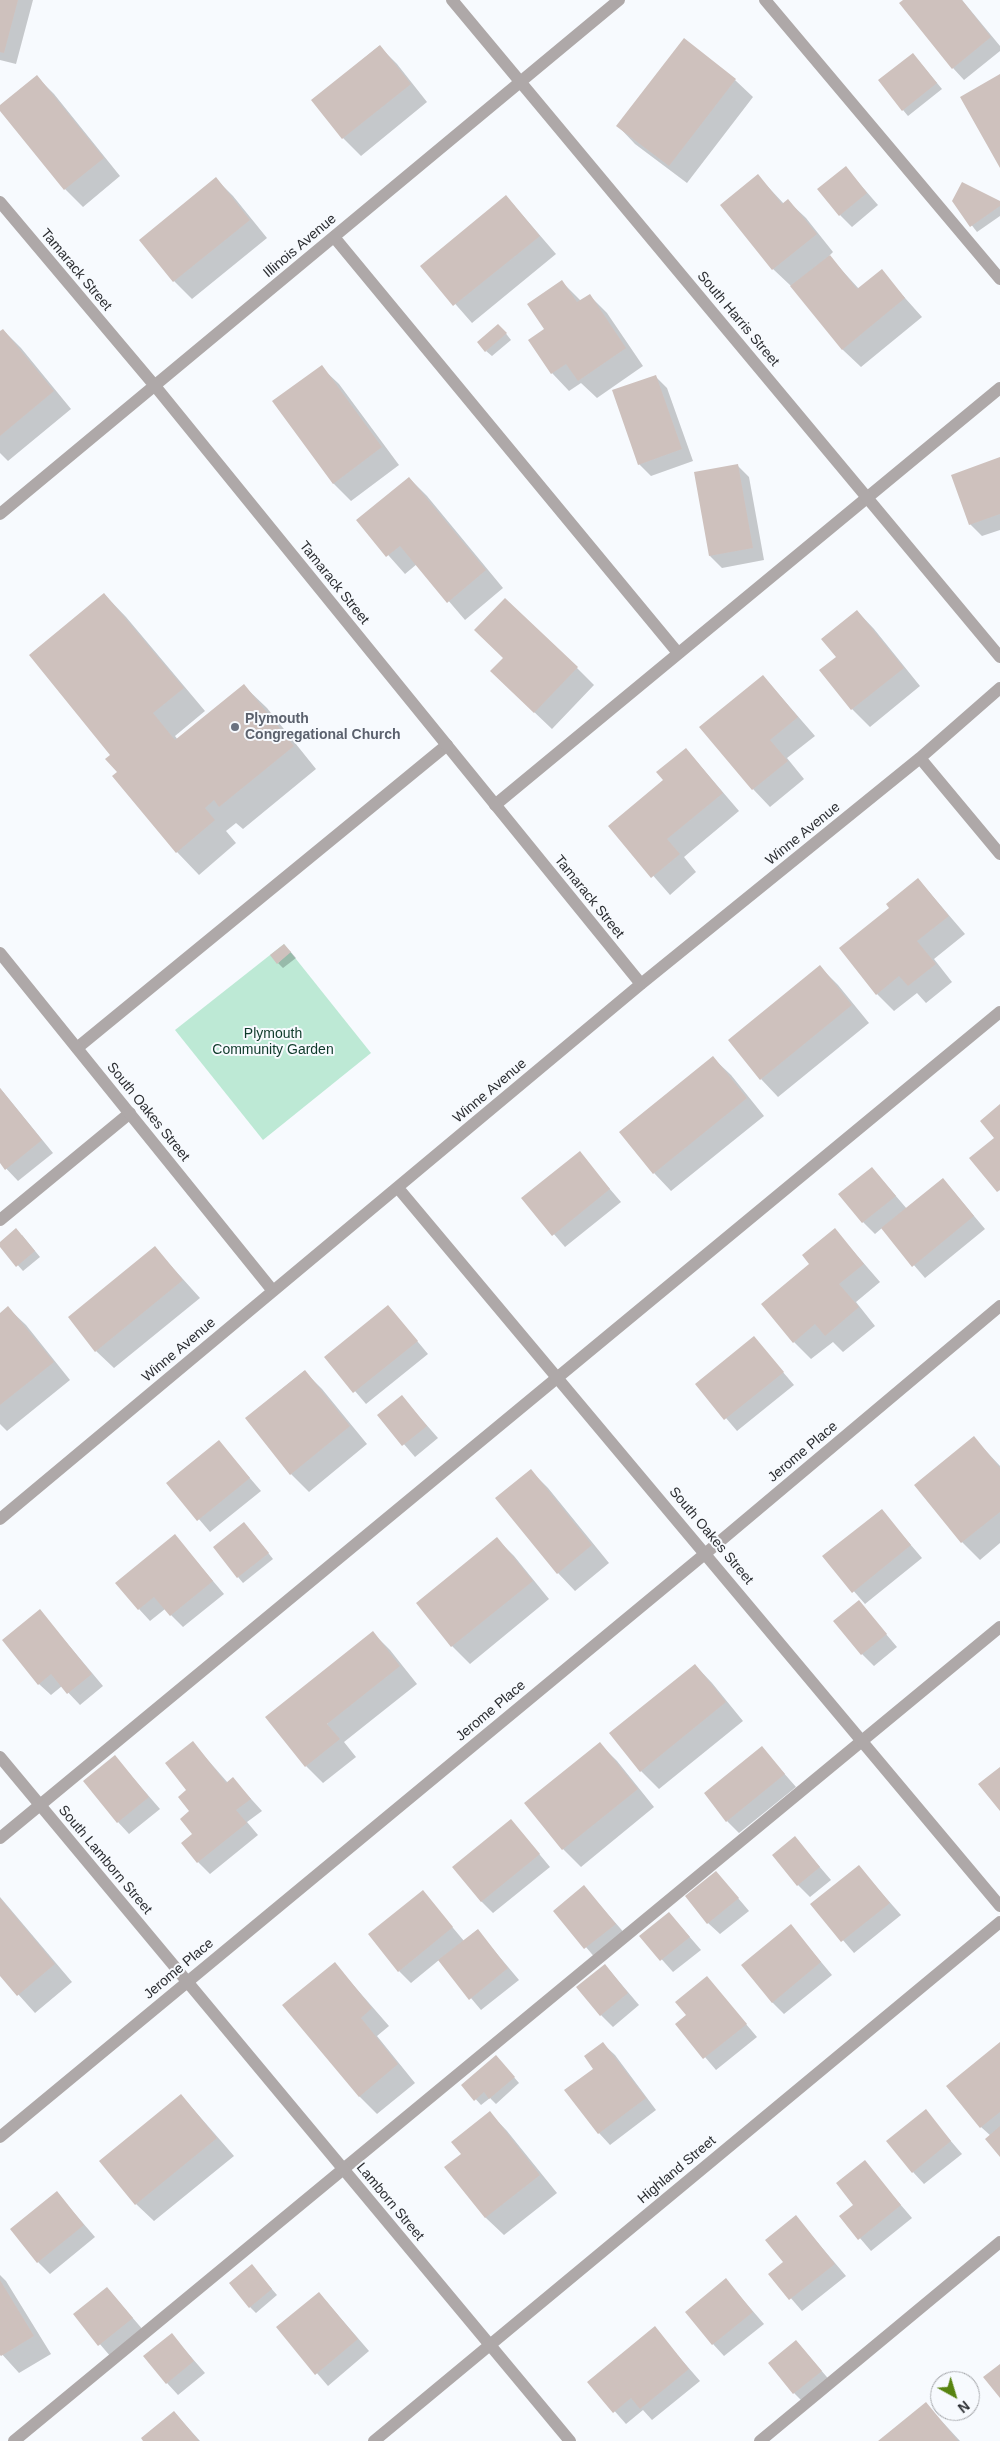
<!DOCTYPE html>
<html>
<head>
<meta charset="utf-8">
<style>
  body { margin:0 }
  #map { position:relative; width:1000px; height:2441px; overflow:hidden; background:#f7fafe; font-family:Helvetica,sans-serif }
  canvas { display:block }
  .north { position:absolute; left:930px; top:2371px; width:50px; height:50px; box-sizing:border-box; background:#f7fafe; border:1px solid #a6a8ac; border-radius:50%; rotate:141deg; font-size:14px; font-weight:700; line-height:20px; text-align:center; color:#2c2e32 }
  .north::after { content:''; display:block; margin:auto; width:18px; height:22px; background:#588411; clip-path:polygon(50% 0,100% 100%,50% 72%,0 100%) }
</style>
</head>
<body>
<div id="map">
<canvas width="1000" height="2441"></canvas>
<div class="north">N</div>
</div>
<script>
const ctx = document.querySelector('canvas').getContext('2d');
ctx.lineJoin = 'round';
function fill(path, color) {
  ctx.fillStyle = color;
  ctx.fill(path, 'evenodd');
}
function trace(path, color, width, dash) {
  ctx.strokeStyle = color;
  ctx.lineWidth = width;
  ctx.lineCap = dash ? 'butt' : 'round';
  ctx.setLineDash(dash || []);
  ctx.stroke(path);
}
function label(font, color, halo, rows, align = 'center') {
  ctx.font = font + ' Helvetica,sans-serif';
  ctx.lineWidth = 4;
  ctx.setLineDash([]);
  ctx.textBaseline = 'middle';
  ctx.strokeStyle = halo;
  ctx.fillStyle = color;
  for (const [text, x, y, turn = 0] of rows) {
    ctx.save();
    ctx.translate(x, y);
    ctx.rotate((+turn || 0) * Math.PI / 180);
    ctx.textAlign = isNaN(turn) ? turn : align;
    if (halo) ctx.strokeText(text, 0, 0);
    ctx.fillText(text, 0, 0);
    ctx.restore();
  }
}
fill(new Path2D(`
  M284 944 371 1053 263 1140 175 1030Z`), '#bde9d5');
fill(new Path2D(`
  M0 0H33L16 64 0 60Z
  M905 0H962L1000 46V51L964 80 953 68Z
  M379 46 397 64 427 102 361 156 343 138 313 100Z
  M913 54 942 89 908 116 903 110Z
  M37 77 54 94 120 176 83 207 65 189 0 109V107Z
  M735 80 753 97 687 183 635 144 618 126Z
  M846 168 878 205 852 227 840 215Z
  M758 176 784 204 788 201 806 218 833 252 829 256 859 289 881 271 922 317 861 367 843 350 791 286 773 269Z
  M216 179 233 196 267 238 192 299 174 281 141 240Z
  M506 196 556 254 472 323 422 266Z
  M953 201 1000 203V216L977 232Z
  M562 282 581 301 589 295 607 313 643 366 597 398 581 383 569 391 552 373 546 329Z
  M3 330 21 348 71 409 8 461 0 453V333Z
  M504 331 511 340 492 356 486 351Z
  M321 367 339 384 399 465 351 501 333 483Z
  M655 376 667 388 693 461 651 476 639 464Z
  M1000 459V530L982 536 970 524Z
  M737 465 749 477 764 560 722 568 710 556Z
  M409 478 427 496 503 588 465 620 417 564 405 574 358 521Z
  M104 594 126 617 205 711 175 736 178 740 244 686 267 708 316 769 243 829 236 823 226 831 236 843 199 875 177 852 119 772Z
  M857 611 874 629 920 686 870 727 852 709 821 671 837 657Z
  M505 658 577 668 594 685 552 729 510 689Z
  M763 676 815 736 787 758 804 779 770 807 753 789Z
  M686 749 739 811 684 857 696 872 670 895 610 826 664 781Z
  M918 879 965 934 934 959 952 982 926 1003 917 993 894 1011 877 994 891 908Z
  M290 951 296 958 283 968 278 963Z
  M820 967 838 985 869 1023 778 1097 761 1079Z
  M713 1058 731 1075 764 1116 671 1191 654 1173Z
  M0 1088 53 1153 18 1181 0 1162Z
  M579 1153 621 1202 565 1247 523 1198Z
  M872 1168 907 1209 943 1179 985 1229 925 1278 882 1228 875 1234 863 1222Z
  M835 1230 880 1282 856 1302 875 1326 843 1352 833 1342 811 1359 794 1342 811 1264Z
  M22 1235 40 1257 23 1271 0 1245Z
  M155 1248 200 1298 114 1368 96 1351Z
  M388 1306 428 1354 366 1404 326 1357Z
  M8 1308 26 1325 70 1380 7 1431 0 1424V1315Z
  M754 1338 794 1385 737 1431 697 1384Z
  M304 1371 322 1389 367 1444 309 1492 291 1474 246 1418Z
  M402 1397 438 1438 415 1457 379 1415Z
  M974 1438 1000 1466V1543L980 1560 962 1542 916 1485Z
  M219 1442 261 1491 210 1532 168 1483Z
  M531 1471 548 1488 609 1563 575 1591 558 1573Z
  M881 1510 922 1558 865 1604 824 1557Z
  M250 1530 273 1559 243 1583 238 1577Z
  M175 1536 224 1594 183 1627 165 1609 150 1621 139 1609Z
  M497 1539 514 1556 549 1599 470 1664 452 1646 417 1603Z
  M859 1602 897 1647 874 1666 862 1654Z
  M40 1611 103 1686 80 1705 62 1686 51 1695 39 1684Z
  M373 1633 390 1650 417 1684 344 1742 356 1757 323 1783 306 1766Z
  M695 1665 712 1683 743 1721 659 1789 641 1771 611 1734Z
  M193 1743 228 1783 233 1779 262 1811 247 1822 258 1835 210 1874 198 1862 188 1790Z
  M600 1744 617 1761 654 1807 581 1867 563 1849 526 1803Z
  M762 1748 796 1787 739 1833 727 1821Z
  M115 1757 160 1809 129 1834 118 1822Z
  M511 1820 550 1867 493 1913 481 1901Z
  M795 1838 831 1880 810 1897 798 1885Z
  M859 1867 901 1915 854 1953 812 1904Z
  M716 1872 749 1911 720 1934 708 1923Z
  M584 1887 627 1936 597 1960 555 1911Z
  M423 1892 464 1941 477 1930 519 1980 481 2010 439 1960 411 1983 399 1971Z
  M0 1897 72 1982 35 2013 0 1974Z
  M669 1913 701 1950 673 1972 641 1936Z
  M791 1926 832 1975 784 2014 772 2002Z
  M335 1964 389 2026 377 2036 415 2083 377 2114 360 2097 284 2005Z
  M605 1965 639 2005 613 2027 601 2015Z
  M707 1978 757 2037 716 2070 677 2024 688 2015Z
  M603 2044 615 2055 656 2110 610 2145 599 2133 595 2069Z
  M1000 2044V2156L991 2136 981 2127Z
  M501 2062 519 2083 496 2104 490 2098 481 2105 463 2085Z
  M181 2095 234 2156 154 2221 136 2204Z
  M925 2111 962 2154 924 2184 913 2172Z
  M490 2113 507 2131 557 2193 504 2235 486 2218 446 2167 463 2154Z
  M864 2162 912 2218 871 2251 841 2216 855 2205Z
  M57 2193 95 2237 50 2274 38 2262Z
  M796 2217 846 2276 802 2311 770 2274 784 2262Z
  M257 2272 277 2295 256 2313 250 2307Z
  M0 2275 6 2281 51 2354 19 2373 0 2352Z
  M726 2280 764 2324 724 2356 713 2344Z
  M107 2288 144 2331 111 2357 74 2314Z
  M319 2293 369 2351 328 2386 278 2328Z
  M654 2328 700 2381 652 2420 643 2410 626 2424 589 2382Z
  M172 2335 205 2373 178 2395 167 2383Z
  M796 2341 832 2383 806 2405 794 2393Z
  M926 2404 960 2441H880Z
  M174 2412 200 2441H144Z`), '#0003');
fill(new Path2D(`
  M0 0H18L4 53 0 52Z
  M903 0H962L991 37 952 69 899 3Z
  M684 38 736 79 669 166 616 126Z
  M380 45 411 84 342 139 311 100Z
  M913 53 937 83 902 111 878 80Z
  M1000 74V168L960 97Z
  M37 75 104 158 64 190 0 111V105Z
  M846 166 867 193 839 216 817 189Z
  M758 174 782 204 788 199 817 234 772 270 720 205Z
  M216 177 250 220 173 282 139 240Z
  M962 182 1000 201V206L970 227 952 201Z
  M506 195 540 236 453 306 420 266Z
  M830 255 857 289 882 269 905 298 842 350 790 286Z
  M562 280 577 302 590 294 626 348 578 381 566 364 551 374 528 340 544 329 527 304Z
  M498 324 507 333 485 352 477 342Z
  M3 329 54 391 0 436V331Z
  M322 365 382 447 333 484 272 401Z
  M656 375 682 449 638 465 612 390Z
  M1000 457V514L969 525 951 475Z
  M738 464 753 548 709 556 694 472Z
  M409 477 486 570 447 603 400 546 386 557 356 520Z
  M104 593 184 688 153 713 175 740 244 684 294 746 219 807 214 800 205 808 215 820 176 853 112 776 117 772 105 759 110 755 29 655Z
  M505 598 578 667 534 713 490 671 503 658 474 630Z
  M857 610 904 668 851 710 819 670 836 657 821 639Z
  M763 675 798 717 770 740 788 761 752 790 699 727Z
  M686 748 723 793 667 839 680 854 651 878 608 826 663 780 656 772Z
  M918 878 949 916 917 941 936 964 908 986 899 976 876 995 839 948 889 908 886 904Z
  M284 944 291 952 277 964 270 955Z
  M820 965 852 1005 760 1080 728 1040Z
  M713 1056 747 1098 653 1174 619 1132Z
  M0 1088 42 1140 5 1170 0 1163Z
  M1000 1104V1190L997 1192 969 1158 994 1138 980 1121Z
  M580 1151 610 1189 552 1236 521 1198Z
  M872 1167 896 1196 862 1223 838 1194Z
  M943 1178 974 1216 912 1267 881 1228Z
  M16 1228 35 1251 16 1267 0 1247V1242Z
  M835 1228 864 1264 839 1284 859 1307 825 1336 815 1324 793 1343 761 1304 809 1264 802 1255Z
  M155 1246 183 1280 95 1352 68 1317Z
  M388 1305 418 1341 353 1393 324 1357Z
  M8 1306 54 1362 0 1405V1313Z
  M754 1336 784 1372 724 1420 695 1384Z
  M305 1370 350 1426 290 1475 245 1418Z
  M402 1395 427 1426 402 1446 377 1415Z
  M974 1436 1000 1468V1512L961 1543 914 1485Z
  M219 1440 250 1478 197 1521 166 1483Z
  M531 1469 592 1545 557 1574 495 1498Z
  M882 1509 911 1545 852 1593 822 1556Z
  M244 1522 269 1553 237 1578 213 1547Z
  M175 1534 213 1581 170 1616 154 1597 138 1610 115 1583Z
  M497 1537 533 1581 451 1647 416 1603Z
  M859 1600 887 1634 861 1655 833 1621Z
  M40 1609 92 1674 67 1694 51 1674 38 1685 2 1640Z
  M373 1631 400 1666 327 1724 340 1739 305 1767 265 1717Z
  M695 1664 726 1702 640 1772 609 1733Z
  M193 1741 226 1783 233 1777 251 1799 236 1810 247 1823 197 1863 181 1843 192 1834 180 1819 189 1811 178 1797 186 1790 165 1763Z
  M600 1742 638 1789 562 1850 524 1803Z
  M762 1746 785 1774 726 1822 704 1793Z
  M115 1755 149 1797 117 1823 83 1781Z
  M1000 1767V1811L978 1784Z
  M511 1819 540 1854 481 1902 452 1867Z
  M795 1836 820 1867 797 1886 772 1855Z
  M859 1865 890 1903 841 1942 810 1904Z
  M716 1871 739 1898 707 1924 685 1896Z
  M584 1885 616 1924 584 1949 553 1911Z
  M423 1890 453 1927 398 1972 368 1934Z
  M0 1898 55 1964 17 1996 0 1976Z
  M669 1912 690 1937 660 1961 639 1936Z
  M791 1924 821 1962 772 2003 741 1965Z
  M478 1929 508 1968 469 2000 438 1960Z
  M335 1962 372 2008 361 2018 398 2064 359 2097 282 2005Z
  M605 1964 628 1993 600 2016 576 1987Z
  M707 1976 747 2024 703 2059 675 2024 686 2015 675 2002Z
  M603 2042 646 2098 598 2134 564 2090 593 2069 584 2056Z
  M1000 2042V2112L980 2128 946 2086Z
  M496 2055 515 2077 489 2099 484 2092 474 2101 461 2085Z
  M181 2094 217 2138 135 2205 99 2161Z
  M926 2109 951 2141 912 2173 886 2141Z
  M490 2111 540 2175 485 2218 444 2167 461 2154 451 2142Z
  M1000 2126V2157L985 2139Z
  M865 2160 901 2205 858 2240 839 2216 853 2205 836 2183Z
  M57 2191 84 2225 37 2263 10 2229Z
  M796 2215 835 2264 789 2300 768 2274 783 2262 765 2240Z
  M252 2264 272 2289 249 2308 229 2283Z
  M726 2278 753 2312 712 2345 685 2312Z
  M0 2280 34 2336 1 2356 0 2355Z
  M107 2287 133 2318 98 2346 73 2314Z
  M319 2292 358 2339 315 2375 276 2327Z
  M655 2326 689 2369 640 2409 631 2398 613 2413 587 2382Z
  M172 2333 194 2361 166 2384 143 2356Z
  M796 2340 822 2371 793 2394 768 2363Z
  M1000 2364V2398L983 2377Z
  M926 2402 958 2441H878Z
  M174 2411 199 2441H143L141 2438Z`), '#cec1bd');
trace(new Path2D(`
  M765 0 1000 279
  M334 237 678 653
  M495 805 1000 388
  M77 1048 447 745
  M0 1220 130 1113
  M0 1838 1000 1012
  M14 2441 1000 1627
  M760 2441 1000 2242`), '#aea8a8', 12);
trace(new Path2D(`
  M452 0 1000 657
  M0 202 155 386 641 984
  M0 514 619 0
  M920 758 1000 854
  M0 953 273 1291
  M398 1188 1000 1906
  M0 1519 641 984 920 758 1000 688
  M0 1757 570 2441
  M0 2137 706 1553 1000 1306
  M374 2441 1000 1922`), '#aea8a8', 12);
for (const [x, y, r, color] of [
  [235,727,5,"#6b7280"]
]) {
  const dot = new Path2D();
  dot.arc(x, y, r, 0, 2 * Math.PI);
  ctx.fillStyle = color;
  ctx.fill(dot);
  trace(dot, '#f7fafe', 2);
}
label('14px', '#2c2e32', '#f7fafe', [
  ["Illinois Avenue",300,246,-40],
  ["Tamarack Street",76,270,50],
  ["South Harris Street",738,319,50],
  ["Tamarack Street",334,583,51],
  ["Winne Avenue",803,834,-39],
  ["Tamarack Street",589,897,51],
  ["Winne Avenue",490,1091,-40],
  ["South Oakes Street",148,1112,51],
  ["Winne Avenue",179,1350,-40],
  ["Jerome Place",803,1452,-40],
  ["South Oakes Street",711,1536,50],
  ["Jerome Place",491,1711,-40],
  ["South Lamborn Street",105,1860,50],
  ["Jerome Place",179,1969,-40],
  ["Highland Street",677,2170,-40],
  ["Lamborn Street",390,2202,50]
]);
label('bold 14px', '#5b616d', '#f7fafe', [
  ["Plymouth",245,719],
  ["Congregational Church",245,735]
], 'left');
label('14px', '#0e3a2a', '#f7fafe', [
  ["Plymouth",273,1034],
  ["Community Garden",273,1050]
]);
</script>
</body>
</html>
